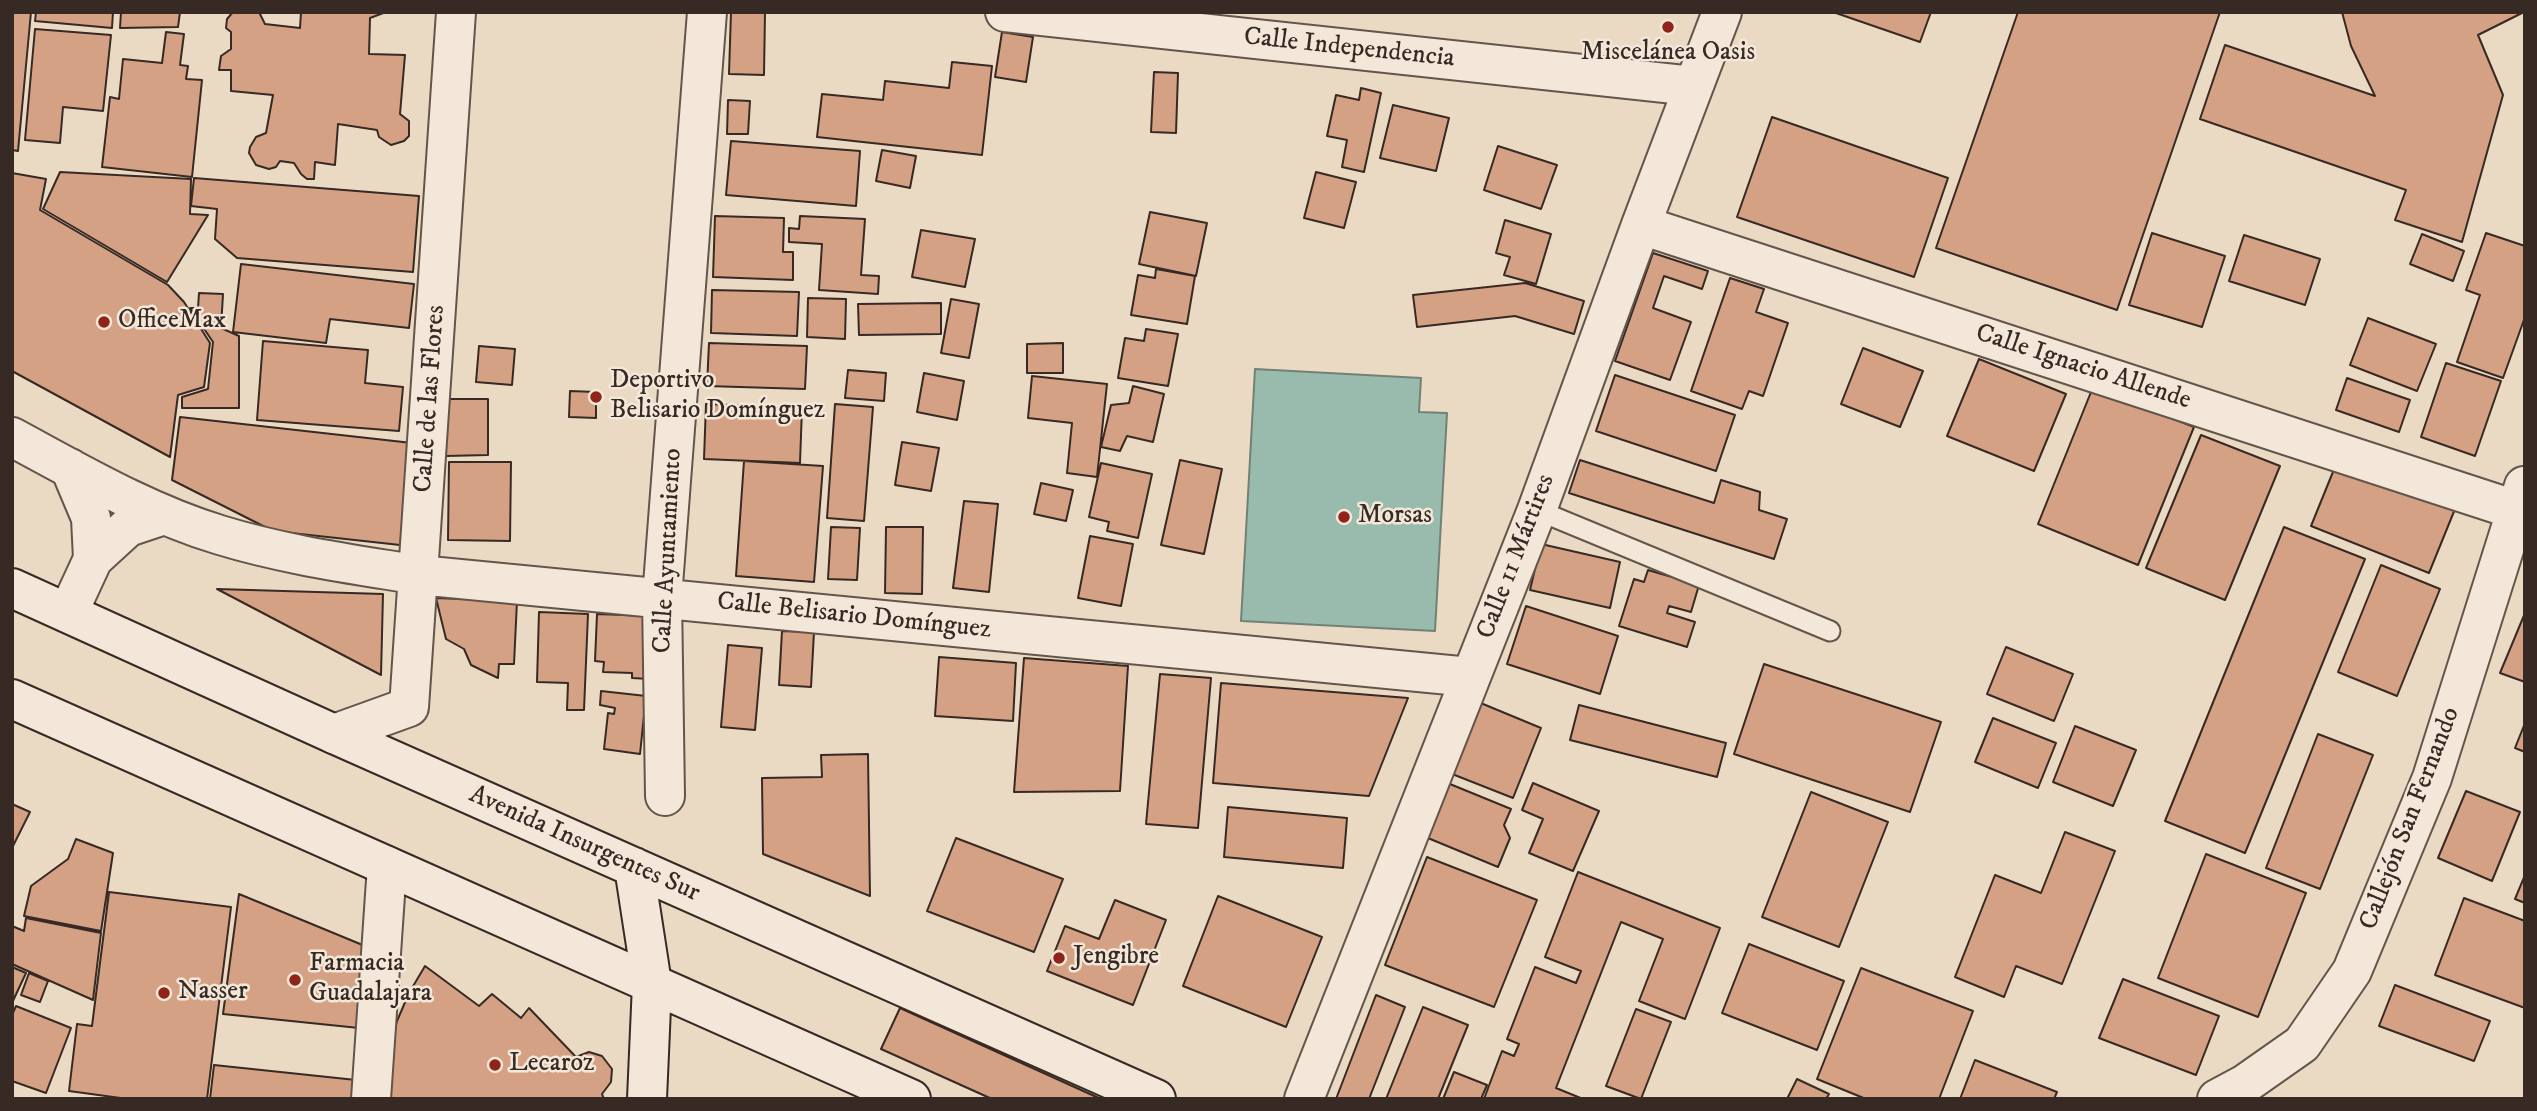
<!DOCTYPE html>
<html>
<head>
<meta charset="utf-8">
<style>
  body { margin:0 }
  #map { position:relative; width:2537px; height:1111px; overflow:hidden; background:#ebdac3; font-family:"IM FELL DW Pica",serif }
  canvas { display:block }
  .frame { position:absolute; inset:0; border:14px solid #372923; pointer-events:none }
</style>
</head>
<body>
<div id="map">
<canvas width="2537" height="1111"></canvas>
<div class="frame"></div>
</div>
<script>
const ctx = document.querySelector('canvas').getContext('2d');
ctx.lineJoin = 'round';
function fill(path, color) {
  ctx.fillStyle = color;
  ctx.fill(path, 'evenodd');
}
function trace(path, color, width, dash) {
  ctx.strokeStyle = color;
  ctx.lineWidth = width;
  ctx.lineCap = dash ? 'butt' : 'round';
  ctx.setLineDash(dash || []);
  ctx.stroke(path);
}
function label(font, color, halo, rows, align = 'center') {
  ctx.font = font + ' "IM FELL DW Pica",serif';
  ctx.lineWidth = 5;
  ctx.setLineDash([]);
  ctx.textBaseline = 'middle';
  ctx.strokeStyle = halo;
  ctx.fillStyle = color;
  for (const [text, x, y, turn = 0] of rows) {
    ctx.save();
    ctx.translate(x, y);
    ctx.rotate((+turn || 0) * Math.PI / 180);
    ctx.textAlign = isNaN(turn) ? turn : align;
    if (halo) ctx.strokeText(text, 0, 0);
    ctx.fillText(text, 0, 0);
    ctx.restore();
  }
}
const water = new Path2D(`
  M1255 369 1421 378 1419 412 1447 413 1435 631 1241 621Z`);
fill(water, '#99bbad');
trace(water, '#728176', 2);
const building = new Path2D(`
  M12 12H31L18 151 12 150Z
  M36 12H113L112 28 35 21Z
  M121 12H180L178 27 120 28Z
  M233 12H259L265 24 300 28 301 12H386L370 18 369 54 405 55 400 114 409 121V136L404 141 391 145 379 137 377 130 338 124 335 165 315 162 314 179H307L301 174 294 163 280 161 276 167 269 169 256 165 249 153 250 147 256 137 266 133 273 95 231 91V70H219L221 56 231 49V32L226 28 227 19Z
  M731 12H765L764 75 729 74Z
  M1833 12H1931L1920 42Z
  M2018 12H2220L2117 310 1936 248Z
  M2342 12H2524L2478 35 2503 95 2462 242 2395 220 2406 190 2200 119 2225 45 2375 96 2351 46Z
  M35 29 111 35 103 111 63 107 60 143 25 140Z
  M166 32 184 34 180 65 188 66 186 79 202 80 192 177 102 167 110 97 119 99 123 59 162 63Z
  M1002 32 1033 37 1026 82 995 77Z
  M952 62 992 66 982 155 817 137 822 94 883 100 885 81 949 88Z
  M1154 72 1178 73 1176 133 1151 132Z
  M1361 88 1381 93 1364 172 1342 167 1347 140 1327 136 1336 95 1359 100Z
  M728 100 750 101 748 134H727Z
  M1393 105 1449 118 1436 171 1380 158Z
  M1772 117 1948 178 1914 277 1737 217Z
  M731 141 860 151 856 206 726 195Z
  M1498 146 1557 165 1541 209 1484 190Z
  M882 150 916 156 910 188 876 181Z
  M12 171V173L46 179 40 210 168 285 184 302 210 343 204 387 178 395 170 457 12 371Z
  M60 172 191 179 190 214 208 215 167 282 43 209Z
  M1316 172 1356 182 1344 228 1304 218Z
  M194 178 419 196 413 272 237 258 215 239 217 209 191 206Z
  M1150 212 1207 223 1196 276 1139 264Z
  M715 216 784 218 783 252H793V280L713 277Z
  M800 216 865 219 861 275 879 276 878 294 819 290 822 244 789 242V228L799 229Z
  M1505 220 1551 234 1536 284 1504 275 1510 257 1496 253Z
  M921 230 975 239 965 287 912 277Z
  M2152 233 2225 256 2202 327 2129 305Z
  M2486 233 2525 246V317L2503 378 2457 362 2480 295 2466 290Z
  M2422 234 2464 251 2453 281 2410 264Z
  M2244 235 2320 259 2305 305 2229 281Z
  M1653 253 1708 271 1702 289 1664 276 1653 308 1691 322 1670 380 1615 361Z
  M241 264 414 284 409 328 330 319 326 343 233 332Z
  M1156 269 1195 276 1187 324 1131 315 1138 275 1155 278Z
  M1730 278 1764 289 1756 312 1788 323 1763 396 1749 391 1742 409 1691 391Z
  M1525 283 1584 301 1574 334 1515 316 1417 327 1413 295Z
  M712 290 799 292 797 336 711 333Z
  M199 293 223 294 221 328 239 336V408H182V397L208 389 213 342 190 308H198Z
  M808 298 846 299 845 339 807 337Z
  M951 299 979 304 969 358 941 353Z
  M941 303V334L859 335 858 304Z
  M2368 318 2436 344 2417 391 2350 365Z
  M1146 329 1178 334 1168 386 1118 378 1125 338 1144 341Z
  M263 341 368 350 365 383 403 387 399 431 257 420Z
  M709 343 807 346 805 389 707 386Z
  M1063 343V373H1027V344Z
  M479 346 515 349 512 385 476 382Z
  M1863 348 1923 371 1900 427 1841 404Z
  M1979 359 2066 394 2034 471 1947 436Z
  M2446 363 2501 381 2475 456 2421 437Z
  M848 370 886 373 884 401 845 398Z
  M924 373 964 381 957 420 917 412Z
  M1615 375 1735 415 1716 471 1596 431Z
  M1032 376 1107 384 1097 477 1067 473 1072 423 1028 418Z
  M2347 378 2410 400 2399 432 2336 410Z
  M1133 386 1164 394 1153 442 1127 436 1120 451 1101 447 1111 405 1129 403Z
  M2093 387 2194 427 2138 565 2038 524Z
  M570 391 596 392V418L569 417Z
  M446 399H488V455L446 456Z
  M706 404 802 408 800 463 704 459Z
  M835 404 873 407 864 521 827 518Z
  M180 417 412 443 400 545 273 531 172 480Z
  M2201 435 2280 466 2225 600 2146 568Z
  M902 442 939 448 931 491 895 485Z
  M1180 460 1222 469 1204 554 1161 545Z
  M1580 460 1714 503 1721 480 1760 492 1759 510 1787 519 1774 559 1569 493Z
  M744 461 823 466 814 582 736 576Z
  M449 462H511L510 541 448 540Z
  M2337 462 2455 509 2429 573 2311 526Z
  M1101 463 1152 474 1138 538 1107 531 1109 522 1089 517Z
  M1041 483 1073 490 1066 521 1034 514Z
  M964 501 998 504 989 592 953 588Z
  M831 527 860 528 857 580 828 579Z
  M886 527H923L922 594 885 593Z
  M2284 527 2365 559 2245 853 2165 821Z
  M1090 536 1133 544 1121 606 1078 598Z
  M1541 544 1620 562 1610 608 1530 590Z
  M2381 565 2440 589 2397 696 2338 672Z
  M1648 570 1699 585 1691 612 1669 606 1667 613 1695 622 1687 647 1619 626 1634 579 1644 582Z
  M217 589 383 594 381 675Z
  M436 598 517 601 514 664H499L498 678 471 665 464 649 446 639Z
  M1526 606 1618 636 1600 694 1507 664Z
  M539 612 588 614 584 710H567L568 683 537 682Z
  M2525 613V682L2500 673Z
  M597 614 651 616 649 679 632 678V673L603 672 604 662 595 661Z
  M782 631 814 632 811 687 779 685Z
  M728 645 762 648 755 730 721 727Z
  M2006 647 2073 674 2054 721 1987 694Z
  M939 657 1016 663 1013 721 935 716Z
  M1024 658 1128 666 1120 791 1014 792Z
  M1764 664 1941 722 1910 812 1734 754Z
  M1160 674 1211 678 1198 828 1146 824Z
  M1221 683 1408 698 1369 796 1213 783Z
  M601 691 646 696 640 754 604 749 608 713 614 714 615 708 600 705Z
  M1471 699 1541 728 1513 798 1442 770Z
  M1579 705 1726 743 1717 777 1570 740Z
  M1993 718 2056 743 2038 788 1975 762Z
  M2525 723V752L2515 748Z
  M2075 726 2136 750 2113 806 2053 782Z
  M2318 734 2373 755 2320 889 2266 868Z
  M868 754 870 896 763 854 762 778 822 777 821 755Z
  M1445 782 1511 809 1504 825 1510 838 1498 867 1423 836Z
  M1533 783 1599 811 1573 871 1529 853 1543 819 1522 810Z
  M2466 791 2520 812 2492 881 2438 858Z
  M1811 792 1888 822 1839 947 1762 917Z
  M12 804 30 812 12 848Z
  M1228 807 1347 818 1343 868 1224 857Z
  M2065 832 2115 851 2062 984 2016 966 2004 997 1955 977 1995 875 2041 893Z
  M956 838 1063 879 1034 952 927 911Z
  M76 839 113 853 101 931 24 916 31 886 68 859Z
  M2206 854 2306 893 2258 1017 2158 978Z
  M1427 857 1537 900 1494 1007 1385 965Z
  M1578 872 1720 928 1685 1019 1639 1001 1663 939 1621 922 1556 1088 1583 1099H1484L1502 1051 1514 1056 1519 1044 1507 1039 1535 967 1576 983 1581 971 1545 957Z
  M2525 875V903L2515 899Z
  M109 892 231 907 207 1099H128L69 1091 77 1024 92 1026Z
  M239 894 365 946 359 1028 223 1014Z
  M1218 896 1322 937 1286 1027 1183 986Z
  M2464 898 2525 921V1008L2435 975Z
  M1115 900 1166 920 1133 1005 1047 971 1065 926 1099 939Z
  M26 918 101 933 93 1000 12 964V926L24 931Z
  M1749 944 1844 981 1817 1050 1722 1013Z
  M425 966 479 1006 492 994 521 1018 529 1008 576 1057 589 1052 602 1056 612 1069 611 1082 602 1094 604 1099H391V1046L397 1021 409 993Z
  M12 967 26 973 12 1003Z
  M1861 968 1973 1011 1939 1099H1866L1817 1079Z
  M29 973 48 981 40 1002 21 995Z
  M2123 979 2219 1016 2196 1075 2099 1038Z
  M2395 985 2490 1021 2474 1061 2379 1026Z
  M1376 995 1405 1007 1369 1099H1336Z
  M16 1006 71 1028 46 1093 12 1081V1015Z
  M1423 1007 1468 1025 1438 1099H1386Z
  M900 1008 1101 1099H992L881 1049Z
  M1636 1009 1671 1022 1641 1099 1606 1086Z
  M1975 1060 2057 1092 2054 1099H1960Z
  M214 1065 356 1080 353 1099H210Z
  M1454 1072 1487 1085 1481 1099H1443Z
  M1797 1079 1829 1094 1826 1099H1787Z`);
fill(building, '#d5a185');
trace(building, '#372923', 2);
const lane = new Path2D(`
  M1537 510 1830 631`);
const street = new Path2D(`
  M1005 12 1693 86
  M1641 225 2525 513
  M12 437C79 473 147 513 220 535 285 555 352 564 419 575L1470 677
  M70 468 91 518 93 559
  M68 613 93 559 128 527 164 515
  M334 734 409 707 456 12
  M665 796 662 598 707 12
  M371 1099 387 866
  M1304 1099 1537 510 1641 225 1722 12
  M2217 1099 2245 1084 2302 1044 2352 971 2432 778 2524 486`);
const secondary = new Path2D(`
  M12 588 334 734 1156 1099
  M12 699 911 1099
  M634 867 652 984 647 1099`);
trace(lane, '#64554b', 23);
trace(street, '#64554b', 42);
trace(secondary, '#372923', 42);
trace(lane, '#f2e7d8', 19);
trace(street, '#f2e7d8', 38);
trace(secondary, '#f2e7d8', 38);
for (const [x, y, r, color] of [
  [1668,27,7,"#8f2418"],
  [104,322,7,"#8f2418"],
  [596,397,7,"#8f2418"],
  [1344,517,7,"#8f2418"],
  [1059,958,7,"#8f2418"],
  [295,980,7,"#8f2418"],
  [164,993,7,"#8f2418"],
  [495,1065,7,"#8f2418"]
]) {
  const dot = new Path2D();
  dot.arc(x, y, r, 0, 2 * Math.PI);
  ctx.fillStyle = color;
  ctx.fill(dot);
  trace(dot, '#f2e7d8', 2.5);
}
label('26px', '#372923', '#f2e7d8', [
  ["Calle Independencia",1349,49,6],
  ["Calle Ignacio Allende",2083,368,18],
  ["Calle de las Flores",431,399,-86],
  ["Calle Ayuntamiento",669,551,-87],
  ["Calle 11 Mártires",1517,557,-69],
  ["Calle Belisario Domínguez",854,617,6],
  ["Callejón San Fernando",2411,819,-69],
  ["Avenida Insurgentes Sur",584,845,24]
]);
label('26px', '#372923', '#f2e7d8', [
  ["Miscelánea Oasis",1668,54,"center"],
  ["OfficeMax",118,322],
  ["Deportivo",610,382],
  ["Belisario Domínguez",610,412],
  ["Morsas",1358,517],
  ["Jengibre",1073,958],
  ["Farmacia",309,965],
  ["Guadalajara",309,995],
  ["Nasser",178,993],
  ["Lecaroz",509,1065]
], 'left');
</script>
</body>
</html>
